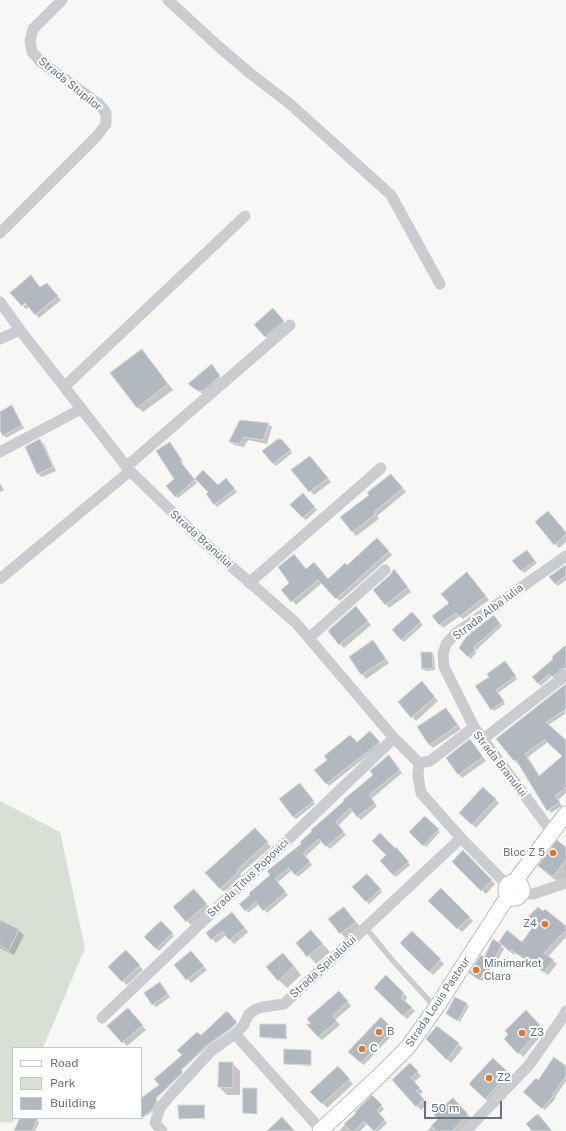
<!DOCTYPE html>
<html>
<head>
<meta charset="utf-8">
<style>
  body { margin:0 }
  #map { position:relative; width:566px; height:1131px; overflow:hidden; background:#f7f8f5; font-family:"Public Sans",sans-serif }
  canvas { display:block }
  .legend { position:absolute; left:12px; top:1047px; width:130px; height:72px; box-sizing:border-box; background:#fff; border:1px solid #c1c7cf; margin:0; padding:5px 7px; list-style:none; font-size:12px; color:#647288 }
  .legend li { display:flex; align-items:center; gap:8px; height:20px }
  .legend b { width:20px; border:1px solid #c1c7cf }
  .scale { position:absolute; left:424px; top:1101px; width:78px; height:18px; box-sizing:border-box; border:2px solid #647288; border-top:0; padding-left:5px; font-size:12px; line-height:14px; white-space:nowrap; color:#647288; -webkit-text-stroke:3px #fff; paint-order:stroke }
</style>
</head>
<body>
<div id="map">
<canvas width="566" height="1131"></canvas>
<ul class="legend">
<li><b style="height:5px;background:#fff"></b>Road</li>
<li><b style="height:11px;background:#d8e0d5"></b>Park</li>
<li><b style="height:11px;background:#b2b8bf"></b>Building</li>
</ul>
<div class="scale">50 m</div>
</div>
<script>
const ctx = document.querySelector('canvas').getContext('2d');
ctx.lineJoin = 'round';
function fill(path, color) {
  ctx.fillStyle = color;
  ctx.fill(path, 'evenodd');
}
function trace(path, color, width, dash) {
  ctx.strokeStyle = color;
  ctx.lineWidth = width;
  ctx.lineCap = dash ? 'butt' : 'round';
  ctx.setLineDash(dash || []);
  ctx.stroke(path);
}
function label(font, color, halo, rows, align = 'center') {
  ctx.font = font + ' "Public Sans",sans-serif';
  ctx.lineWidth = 4;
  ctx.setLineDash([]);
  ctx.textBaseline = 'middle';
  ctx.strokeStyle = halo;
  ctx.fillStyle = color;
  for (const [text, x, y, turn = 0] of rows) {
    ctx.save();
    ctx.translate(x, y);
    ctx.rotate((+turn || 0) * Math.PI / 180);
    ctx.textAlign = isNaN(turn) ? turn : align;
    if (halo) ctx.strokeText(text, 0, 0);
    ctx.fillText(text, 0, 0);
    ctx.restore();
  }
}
fill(new Path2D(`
  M0 801 60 832 85 948 43 1048H13L14 1118 12 1123 1 1122 0 1123Z`), '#d8e0d5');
fill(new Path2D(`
  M31 276 41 288 47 284 61 300 39 318 30 307 26 309 23 306 30 301Z
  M272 310 285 324 268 339 255 325Z
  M142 350 173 390 143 412 137 407Z
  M212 365 223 381 203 394 193 387Z
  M14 409 24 428 6 438 0 429V413Z
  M268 424 272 427 267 444 248 440 244 447 234 445 231 442Z
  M40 440 44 444 56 471 42 477 38 474Z
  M283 442 292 453 276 466 264 452Z
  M170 443 183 463 181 464 197 483 178 498 176 496 175 479Z
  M314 461 331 482 314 495 292 470Z
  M395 479 406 492 377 516 379 519 356 536 342 517Z
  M229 482 237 492 217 507 207 494 218 486Z
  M0 483 4 490 0 492Z
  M303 494 317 510 306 520 291 505Z
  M536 522 566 533V542L559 548Z
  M377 539 392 555 340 601 322 583 296 605 283 590 306 570 328 580 347 566Z
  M529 553 537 563 524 573 514 561Z
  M566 566V580L558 586 550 577Z
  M398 574 411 592 389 608 386 604Z
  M470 577 489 600 463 619 460 616 443 628 433 616 450 604Z
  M359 611 371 625 344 648 340 644Z
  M412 613 423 625 404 642 401 639Z
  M496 619 502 626 475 651 476 653 471 659 460 647Z
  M373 641 389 663 366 679 350 657Z
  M566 646V664L562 667 566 671 555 679 552 676 541 686 538 683 554 659Z
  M431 653 434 655 435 670 426 671 423 669Z
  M507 665 517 679 498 693 505 704 494 711 492 709 490 677Z
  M566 684 565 714 548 725 566 742V793L558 800 562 806 551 813 519 763 517 764 515 761 497 739ZM548 742 563 756 540 776 528 757Z
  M426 687 438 701 416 721 412 717Z
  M446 709 461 729 433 748 429 744Z
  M373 735 381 745 329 786 326 783 357 744Z
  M470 740 486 761 462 778 459 774Z
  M392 759 402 773 371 799 377 806 361 820 353 811 338 826 346 835 330 849 322 841 305 857 312 865 298 877 292 870 277 883 288 895 267 913 259 904 248 913 246 910 272 875 303 844Z
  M302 787 315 804 296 819 293 817Z
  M483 788 499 803 476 828 460 813Z
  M425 817 440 832 426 847 410 832Z
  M259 833 271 847 240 874 242 876 224 892 220 888Z
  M396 848 410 865 396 877 381 861Z
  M566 848V878L561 884 547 874 539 866Z
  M463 852 495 884 486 894 453 862Z
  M367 875 382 892 369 904 353 887Z
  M441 889 473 921 462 932 430 901Z
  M197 894 210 908 191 925 187 921Z
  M344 908 363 930 348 941 341 933Z
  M232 913 248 932 234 944 226 935 216 943 212 939Z
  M0 921 18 930 24 935 14 955 0 948Z
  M161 922 174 936 159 951 145 937Z
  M566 928V937L548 957 557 964 548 975 515 953 514 955 504 946 522 943Z
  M412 932 444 964 433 975 401 943Z
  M319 940 330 952 316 964 297 943Z
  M501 946 504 949 499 958 482 981 473 975 484 958Z
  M126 952 143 970 127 985 110 967Z
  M195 956 207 970 191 983 175 965Z
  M291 962 301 975 287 988 279 980Z
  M386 977 407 997 405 1002 415 1011 407 1019 375 988Z
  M162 986 170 997 156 1007 145 994Z
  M343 996 351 1006 335 1020 340 1025 322 1040 318 1037 313 1025Z
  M466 1004 469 1006 460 1022 447 1014Z
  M227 1012 237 1023 231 1029 208 1046 181 1071 183 1073 156 1099 158 1102 153 1111 141 1119 140 1118H141V1100L161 1085 183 1055 200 1037Z
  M526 1012 545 1031 523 1057 505 1039Z
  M131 1013 146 1030 127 1046 109 1026Z
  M381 1018 395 1032 364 1065 349 1052Z
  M261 1025H286L287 1039 262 1038Z
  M437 1027 463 1048 451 1063 427 1039Z
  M311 1051V1066L285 1064Z
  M493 1059 513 1079 490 1104 470 1084Z
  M232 1063 240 1071V1095H227L219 1087Z
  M410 1064 421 1076 414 1082 423 1092 419 1095 427 1104 421 1110 393 1080Z
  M338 1067 353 1084 327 1108 312 1092Z
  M566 1067V1081L555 1097 556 1098 545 1110 525 1092 538 1082Z
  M257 1089V1114H245L244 1113Z
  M372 1097 384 1109 379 1114 387 1123 379 1131H374L367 1124 360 1131H339Z
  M453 1100 472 1119 460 1131H427L439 1119Z
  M204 1106 205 1119 180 1118Z
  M22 1118H31L37 1120 39 1123 35 1131H15Z`), '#0003');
const building = new Path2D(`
  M31 275 40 287 47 283 58 296 35 315 25 303 22 306 10 293Z
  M273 308 284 321 265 337 254 325Z
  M142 349 168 384 137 408 110 373Z
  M212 364 220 376 203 391H198L188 384Z
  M12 405 22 425 3 436 0 431V412Z
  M240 420 269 423 263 440 244 437 240 444 229 442Z
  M40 439 53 467 37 474 25 447Z
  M278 439H281L291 450 273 464 262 451Z
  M170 442 182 460 180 461 195 480 175 497 166 486 174 479 156 451Z
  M310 456 328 478 309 492 291 470Z
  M203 470 218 485 226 478 235 489 214 505 206 494 208 492 195 479Z
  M391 474 403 488 374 512 376 514 352 532 340 517 369 495 367 493Z
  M303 493 315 507 303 518 290 505Z
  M548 511 566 532V535L554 545 535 522Z
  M377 538 389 551 336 599 318 580 291 602 281 590 289 583 278 567 294 554 306 569 314 562 328 579 345 563 347 565Z
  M527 550 535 561 521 571 512 561Z
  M566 565V575L555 584 549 577Z
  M394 569 408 587 385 605 373 590 390 575Z
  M467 572 486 596 459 617 456 613 439 625 432 616 449 603 441 594Z
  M356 606 368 621 339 645 328 631Z
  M412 612 421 622 401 640 392 630Z
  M494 615 500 624 473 648 475 650 468 657 459 648 466 637Z
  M373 640 386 659 361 675 349 657Z
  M566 645V668L562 669 552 677 549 674 538 684 532 677 553 659 552 657Z
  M421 652H432L433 668 422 669Z
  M505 661 516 676 496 690 504 701 491 710 475 686 489 677 487 674Z
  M422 681 435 697 411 718 398 702Z
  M566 684V709L546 722 566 740V788L555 796 560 802 547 811 516 760 514 761 496 739ZM545 740 562 756 539 776 525 754Z
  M446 708 458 725 429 745 417 727Z
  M370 731 380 742 326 784 314 770 327 760 324 756 350 735 357 742Z
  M470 739 483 757 458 775 446 758Z
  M389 755 400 770 369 795 375 803 357 817 350 808 336 822 344 832 326 847 319 839 303 853 310 862 295 875 289 868 275 879 286 892 263 911 256 902 245 911 239 904 250 895 249 893 270 875 267 871 301 844 300 842 312 831 311 830 344 801 343 800 373 775 370 771Z
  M300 783 314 801 293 817 279 799Z
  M483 787 496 799 472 825 459 813Z
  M425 816 439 829 423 846 409 832Z
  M255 828 268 842 237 870 239 871 220 889 205 873Z
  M380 833 395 848 396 847 409 862 393 875 380 861 386 855 372 841Z
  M557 840 566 847V860L553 877 538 866Z
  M463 850 492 880 481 891 452 862Z
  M367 874 381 889 366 902 352 887Z
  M441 888 470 917 457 929 428 901Z
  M194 889 207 904 186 922 173 907Z
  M344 907 356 922 340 934 328 919Z
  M538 907 543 911 545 909 566 926V930L544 953 554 960 544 972 511 950 510 952 499 942 507 930 522 942 532 928 524 921Z
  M232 912 245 928 229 940 222 931 211 940 206 933Z
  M0 920 19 929 9 951 0 946Z
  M161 921 173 933 156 949 144 937Z
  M311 930 323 944 307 957 296 943Z
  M412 931 441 959 429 972 400 943Z
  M493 939 502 945 496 956 479 980 469 973 481 955 484 957Z
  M126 950 140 965 122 982 108 967Z
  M191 951 204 966 186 980 174 965Z
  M283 953 294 966 278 981 266 967Z
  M386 975 404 993 401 998 412 1007 403 1016 374 988Z
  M160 982 168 994 152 1005 144 993Z
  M339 991 348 1001 332 1016 337 1021 318 1037 306 1024H311L307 1019Z
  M455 997 467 1003 458 1021 446 1014Z
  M128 1008 143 1025 122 1043 107 1026Z
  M526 1010 542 1027 518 1054 504 1039 508 1034 505 1031Z
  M227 1011 237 1022 230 1029 207 1045 181 1070 183 1072 156 1098 157 1100 152 1110 141 1118V1098L159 1085 154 1079 182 1055 177 1050 197 1032 201 1035Z
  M381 1017 393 1029 361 1063 348 1052Z
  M260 1024H286V1039L260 1037Z
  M437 1026 459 1043 447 1060 426 1039Z
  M284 1049 311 1050V1065L284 1064Z
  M554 1057 566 1066V1076L553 1094 554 1095 542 1109 523 1092 536 1078 538 1080Z
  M493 1058 509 1073 485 1099 469 1084Z
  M219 1062H233V1088L218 1087Z
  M410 1063 418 1071 411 1078 420 1088 416 1091 424 1099 416 1107 392 1080Z
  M338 1066 350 1079 322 1104 310 1092Z
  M243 1088H257V1114L243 1113Z
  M372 1095 382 1105 377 1111 385 1120 374 1131 364 1121 354 1131H351L344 1124 356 1113 355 1112Z
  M453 1098 468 1114 452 1131H437L431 1126 438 1119 434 1115Z
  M178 1105H205L204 1118 179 1119Z
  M538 1114 552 1131H532L526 1124Z
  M282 1117 295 1131H267Z
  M20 1118H38L32 1131H14Z`);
fill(building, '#b2b8bf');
trace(building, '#d9d9d7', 1);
const secondary = new Path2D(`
  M516 881 518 877 566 814
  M506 890a8 8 0 1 1 16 0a8 8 0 1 1-16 0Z
  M320 1131 378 1077 408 1047 436 1008 508 896`);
trace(secondary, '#bbbfc5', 17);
trace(new Path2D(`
  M365 927 393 961 435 1007`), '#caccd0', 5.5);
trace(new Path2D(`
  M168 0 218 46 251 74 290 104 391 195 440 284
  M0 233 97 136 106 124V113L99 104 41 62 32 52 30 41 33 29 62 0
  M0 302 20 330 130 471 199 538 296 623 394 738 419 763 430 761 474 727
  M0 339 20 330
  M64 387 245 216
  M0 452 81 409
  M126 467 290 325
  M0 579 130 471
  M249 583 381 468
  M309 638 385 570
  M483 739 566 675
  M419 763 418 776 421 793 461 838 507 885
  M551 831 474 727 444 667 443 654 446 644 456 633 566 556
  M521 894H533L566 883
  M102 1018 394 738
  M235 1034 321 1130
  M162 1131 155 1123 160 1108 168 1098 211 1051 235 1034 243 1026 249 1014 256 1009 263 1007 284 1004 461 838
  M466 1131 529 1065 563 1017 566 1011`), '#caccd0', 11);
trace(secondary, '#fff', 15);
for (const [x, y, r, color] of [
  [553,853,4,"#f2701b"],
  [545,924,4,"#f2701b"],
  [476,970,4,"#f2701b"],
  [379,1032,4,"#f2701b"],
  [522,1033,4,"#f2701b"],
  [362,1049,4,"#f2701b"],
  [489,1078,4,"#f2701b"]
]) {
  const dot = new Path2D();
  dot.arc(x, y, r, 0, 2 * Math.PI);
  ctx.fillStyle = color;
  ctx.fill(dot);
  trace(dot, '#fff', 1.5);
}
label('11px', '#647288', '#fff', [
  ["Strada Stupilor",70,84,39],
  ["Strada Branului",201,539,42],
  ["Strada Alba Iulia",488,612,-37],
  ["Strada Branului",500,764,52],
  ["Strada Titus Popovici",248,878,-44],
  ["Strada Spitalului",323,967,-43],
  ["Strada Louis Pasteur",438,1002,-56]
]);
label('11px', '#647288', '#fff', [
  ["Bloc Z 5",545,853,"right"],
  ["Z4",537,924,"right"],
  ["Minimarket",484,964],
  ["Clara",484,977],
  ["B",387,1032],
  ["Z3",530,1033],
  ["C",370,1049],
  ["Z2",497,1078]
], 'left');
</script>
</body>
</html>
